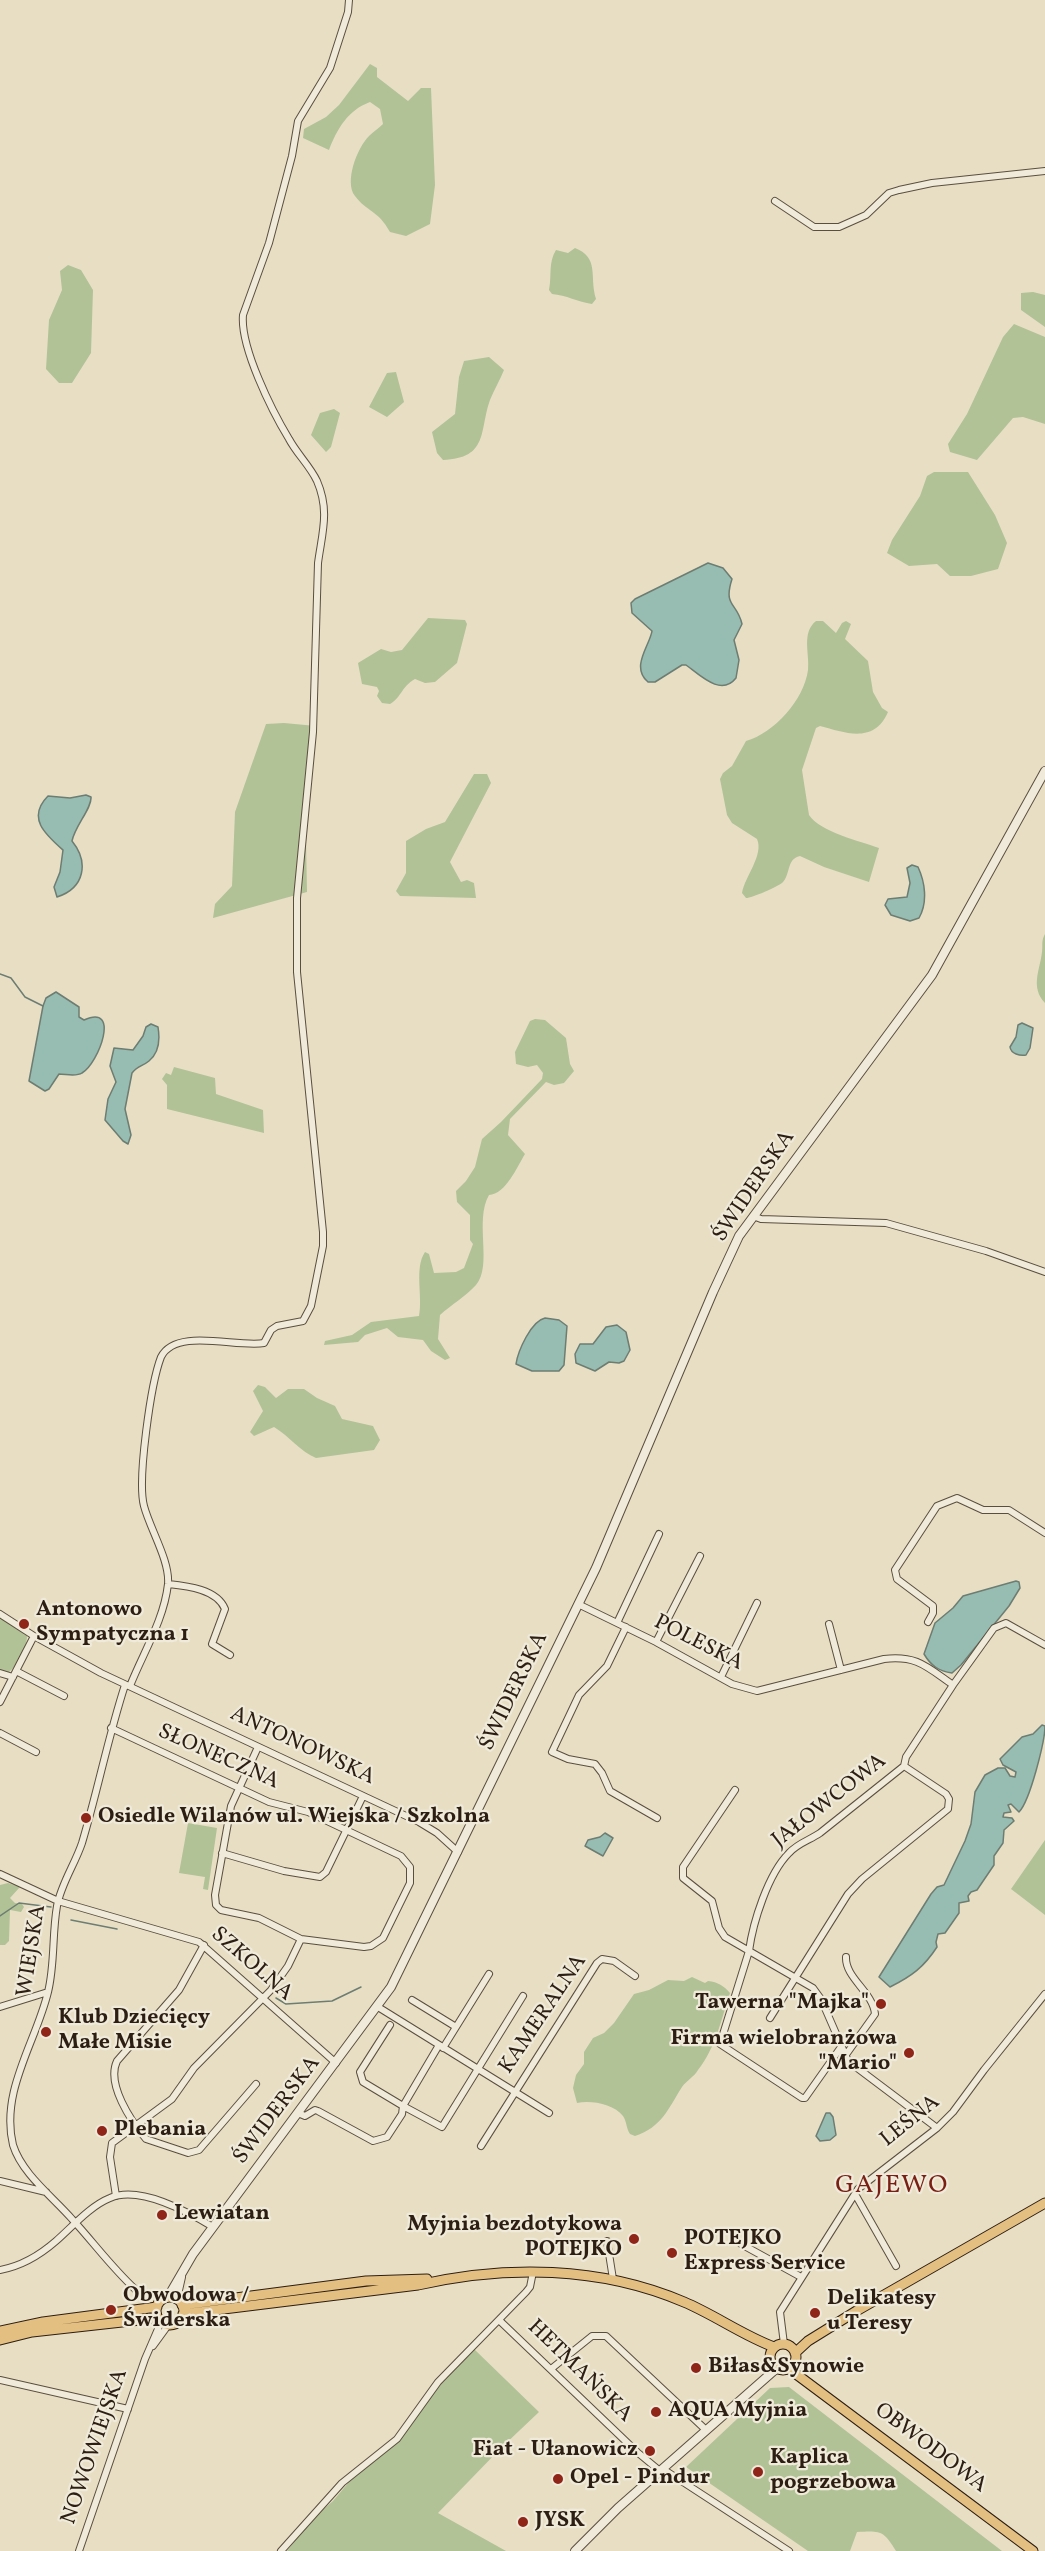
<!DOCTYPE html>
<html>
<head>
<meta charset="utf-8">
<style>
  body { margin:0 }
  canvas { display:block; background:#e7dec4 }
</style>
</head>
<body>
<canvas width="1045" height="2551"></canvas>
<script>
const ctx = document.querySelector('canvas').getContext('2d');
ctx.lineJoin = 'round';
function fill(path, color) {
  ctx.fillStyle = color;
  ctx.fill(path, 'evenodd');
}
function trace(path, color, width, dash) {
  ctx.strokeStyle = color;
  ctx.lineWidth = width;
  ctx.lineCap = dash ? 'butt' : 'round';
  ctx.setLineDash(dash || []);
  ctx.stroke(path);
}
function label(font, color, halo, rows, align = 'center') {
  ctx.font = font + ' Vollkorn,serif';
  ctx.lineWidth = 4.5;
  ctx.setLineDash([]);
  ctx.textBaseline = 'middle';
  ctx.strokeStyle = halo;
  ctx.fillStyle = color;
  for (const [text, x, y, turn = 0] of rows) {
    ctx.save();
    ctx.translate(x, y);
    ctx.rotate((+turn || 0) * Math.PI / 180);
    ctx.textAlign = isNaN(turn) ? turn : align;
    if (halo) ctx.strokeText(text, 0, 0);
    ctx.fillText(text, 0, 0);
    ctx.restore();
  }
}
fill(new Path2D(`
  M370 64 377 68V77L408 101 421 88H431L435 185 430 224 406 236 390 232C378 210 367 212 355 196 344 182 357 148 369 136 373 132 379 128 383 124L380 109 370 102C348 110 337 129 329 150L303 138 304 129 326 117 339 105Z
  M575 248C600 258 589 276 596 299L592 304C578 302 566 295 552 294L549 290C552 275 548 263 556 250L568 253Z
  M68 265 81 270 93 290 91 353 72 383H59L46 369 49 320 62 290 60 271Z
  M1033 292 1045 295V327L1021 310V293Z
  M1014 324 1045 337V424L1023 417 1013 418 977 460 950 452 948 444 967 414 1003 337Z
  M489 357 504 370C500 380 494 390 490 400 479 431 489 458 443 460L437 453 432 432 455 414 459 377 464 361Z
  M396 372 404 402 387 417 369 407 387 373Z
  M334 409 340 413 331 447 326 452 311 435 320 413Z
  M934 472H968L995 515 1007 543 998 569 971 576H950L937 564 909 566 887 553 892 540 920 496 927 476Z
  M428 618 465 620 467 624 457 663 435 682 425 683 415 679C401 687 402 697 390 704L382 703 377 696 379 691 377 687 362 684 358 663 381 649 391 652 402 650Z
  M816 621H823L836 633 842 623 846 621 851 624 845 639 868 661 873 692 882 708 888 712C874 744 846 733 820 726L816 728 802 770 809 815C820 832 860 841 879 848L869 882 824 867 800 856C786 859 791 875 782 883 777 887 752 898 746 898L742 893C745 876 764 855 757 839L732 823 727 815 720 779 723 773 732 766 746 741C774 733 804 700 808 670 810 654 801 633 816 621Z
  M284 723 316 726 306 840 307 892 213 918 215 904 232 886 235 812 266 724Z
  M474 774H487L491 783 450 862 461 882 467 880 474 883 476 898 400 896 396 891 406 873V841L426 829 445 822Z
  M1045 934V1003C1030 987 1040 970 1042 952 1043 945 1041 941 1045 934Z
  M535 1019 545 1020 566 1038 570 1064 574 1071 564 1083 554 1085 546 1082 510 1119 508 1135 525 1154C517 1167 506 1194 489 1195 474 1221 493 1265 476 1285 466 1296 451 1305 440 1315L438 1339 450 1358 445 1360 431 1351 423 1340 398 1337 387 1328 365 1335 358 1342 324 1345 325 1341 352 1335 371 1322 419 1316C423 1296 414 1268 425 1252L429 1254 434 1273 456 1272 464 1268 473 1244 470 1240V1215L457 1202 456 1191 466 1181 475 1167 482 1139 501 1122 542 1079 543 1073 537 1065 528 1067 516 1064 515 1052 530 1021Z
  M174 1067 215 1078 216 1094 263 1110 264 1133 167 1109V1085L162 1079 166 1073 171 1075Z
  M258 1385 265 1387 276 1398 288 1389H304L317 1398 335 1406 342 1419 373 1426 380 1440 374 1450 316 1458C301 1452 289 1436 274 1427L254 1436 250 1432 263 1411 253 1391Z
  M0 1617 27 1636C27 1647 18 1665 9 1672L0 1670Z
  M188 1823 217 1828 208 1890 203 1889 205 1877 179 1873Z
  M1045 1840V1915L1011 1889Z
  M8 1883 20 1887 10 1898 15 1903 22 1904 24 1907 21 1912 10 1910 9 1941 5 1945H0V1885Z
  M692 1977 705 1983 708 1981C718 1982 724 1986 730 1993 721 2020 716 2047 698 2070 694 2077 687 2080 682 2087 668 2109 662 2127 635 2136L630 2134C626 2128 627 2122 623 2116 614 2104 591 2100 577 2103L573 2088 576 2075 584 2064V2052L593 2038 604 2033 614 2023 634 1994 649 1990 668 1980 684 1981Z
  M474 2349 539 2412 500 2449 438 2513 506 2551H287L313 2518 333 2501 349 2482 396 2443 437 2388Z
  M789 2387 1002 2551H896C883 2530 881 2531 857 2532L850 2551H808L686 2467 770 2388Z`), '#b2c297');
const water = new Path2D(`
  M708 563 723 568 732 579C723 607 737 602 742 624L734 640 739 660 736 678C721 697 700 675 686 665H682L655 682H648C630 667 650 645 652 631L632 613 631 603 635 599Z
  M86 795 91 797C92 808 75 826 72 841 89 862 85 888 57 897L54 887 60 872 63 850C46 835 26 818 48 796L70 798Z
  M912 865 918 867C925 882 928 902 919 918L910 921 891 915 885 905 888 899 907 897 910 883 907 868Z
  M56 992 79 1007V1017L84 1020C121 1003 99 1063 82 1073 76 1077 66 1074 59 1074L49 1089 45 1091 29 1081 43 1006 46 998Z
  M1022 1023 1033 1028 1030 1048 1026 1055C1020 1056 1011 1054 1010 1047L1016 1037 1018 1025Z
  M151 1024 158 1027C160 1039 159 1053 149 1061 143 1066 137 1066 132 1073L125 1109 131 1135 128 1144 123 1141 105 1120 108 1099 116 1082 110 1066 114 1048 133 1050 143 1036 146 1027Z
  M545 1318 559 1320 567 1326 564 1365 559 1371H532L516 1364C518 1351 531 1321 545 1318Z
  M617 1325 626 1332 630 1350 624 1361 619 1363 609 1362 595 1371 576 1363 575 1354 580 1344H593L606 1327Z
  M1016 1581 1019 1582 1020 1588 1009 1606 961 1665 952 1673C939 1671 931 1666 924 1654L935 1623 953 1608 963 1596Z
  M1042 1725 1045 1726C1045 1741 1030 1801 1019 1812L1011 1804 1008 1805 1011 1812 1004 1813 1003 1817 1012 1818 1014 1821 1004 1830 1003 1843 994 1856V1865L977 1890 971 1892 968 1896 969 1901 959 1903V1913L945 1933 938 1934 936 1942 937 1947C924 1967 912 1976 890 1987L879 1977 931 1894 937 1887 944 1885 965 1841 971 1824 975 1792 985 1775 998 1768H1005L1010 1776 1015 1777 1016 1772 1003 1765 1000 1759 1022 1737 1033 1734Z
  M605 1833 613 1838 603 1856 585 1846 588 1840 600 1837Z
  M830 2113 833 2117 836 2135 830 2140 820 2141 816 2136 826 2113Z`);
fill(water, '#97bcb1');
trace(water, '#6d7d72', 1.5);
trace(new Path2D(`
  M0 974 11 978 25 997 43 1006
  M0 1916 19 1903 51 1907
  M71 1920 117 1929
  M276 1998 286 2004 332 2001 361 1987`), '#6d7d72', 1.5);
const minor = new Path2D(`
  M775 201 814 227H839L866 215 889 193 899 190 932 183 1045 171
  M753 1216 761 1219 886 1223 986 1251 1045 1272
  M168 1584C187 1586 217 1589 225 1609L212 1644 230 1655
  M578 1604 656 1642 732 1684 757 1691 884 1659C917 1655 927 1667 953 1685
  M0 1614 34 1636 101 1673 419 1822 437 1833 458 1852
  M928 1622 933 1613V1606L897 1579 895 1570 937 1506 957 1498 983 1510H1009L1045 1533
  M617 1623 659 1534
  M829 1624 841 1670
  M626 1627 607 1666 579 1695 552 1752 568 1759 595 1764 602 1773 610 1791 657 1818
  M656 1642 700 1556
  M16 1671 64 1696
  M0 1673 13 1677
  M721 1677 757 1603
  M125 1685C108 1737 98 1790 82 1843 75 1864 61 1884 57 1906 52 1934 55 1964 48 1992 36 2042 0 2091 13 2145 22 2174 53 2197 72 2219 94 2243 112 2268 136 2290
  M130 1686C143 1653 164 1620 168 1584 170 1561 150 1529 144 1506 137 1480 151 1383 161 1357 176 1327 237 1348 264 1343L271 1330 277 1326 303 1321 311 1306 323 1246V1232L297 972V898L313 732 318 563C322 533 330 511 317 481 310 466 297 454 289 439 272 411 240 347 243 315L269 243 292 156 298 121 330 68 348 12 349 0
  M0 1702 34 1636
  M111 1728 269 1802 308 1812 401 1856 410 1867V1883L383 1938 371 1946 364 1947 301 1939 259 1918 221 1910 216 1905 215 1895 231 1806 258 1747
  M0 1733 36 1752
  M735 1790 683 1867V1878L712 1901 719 1928 725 1937 813 1988 821 1999 848 2061 937 2128
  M222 1853 284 1871 320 1877 326 1872 363 1796
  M0 1874 58 1901 199 1942 336 2063
  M204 1945 179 1990 117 2061C106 2084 131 2121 146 2139L188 2153 199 2150 256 2084
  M412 2000 456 2027
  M0 2007 48 1992
  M378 2007 549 2113
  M770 2018 848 1894 862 1879 948 1809 949 1799 946 1794 904 1766
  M390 2025 360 2072 363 2082 403 2106 439 2045
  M841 2047 805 2098H802L720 2044 749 1951C753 1922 768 1874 789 1853 798 1843 810 1840 820 1833 848 1811 876 1788 904 1766L906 1757 953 1685 994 1628 1006 1623 1045 1645
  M443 2048 489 1974
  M845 2056 875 2014C873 1992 845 1978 846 1957
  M298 2113 305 2116 315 2110 318 2111 373 2141 387 2137 402 2114 403 2106 442 2127 523 1996
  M481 2146 597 1963 602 1959 614 1961 635 1976
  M0 2181 46 2192
  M855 2194 896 2266
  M116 2196 110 2157 112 2143 172 2099 194 2068 271 1990 288 1966 301 1939
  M607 2241 613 2279
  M741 2244 801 2277
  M0 2270C22 2266 40 2255 56 2241 72 2227 90 2206 110 2198 140 2185 188 2212 213 2227
  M500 2321 637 2452 660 2471
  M784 2344 780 2312 858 2189 937 2128 953 2112 984 2070 1045 1994
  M153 2346 169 2324
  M551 2369 592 2336H606L706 2430
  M0 2380 128 2409
  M663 2469 789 2551
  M79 2551 145 2359 161 2322
  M281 2551 342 2483 397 2439 438 2382 526 2292 530 2287 533 2272`);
const tertiary = new Path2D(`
  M168 2297 193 2254 391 1987 596 1568 713 1292 739 1236 932 975 1045 771
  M176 2299 181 2277
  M575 2551 618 2508 777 2368`);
const primary = new Path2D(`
  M156 2311a14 14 0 1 1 28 0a14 14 0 1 1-28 0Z
  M182 2305 366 2281 427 2279
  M183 2314 418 2285C506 2265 600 2266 684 2302 715 2315 742 2335 774 2347
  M0 2331 43 2322 157 2307
  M0 2340 32 2332 158 2318
  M770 2357a13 13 0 1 1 26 0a13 13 0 1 1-26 0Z
  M795 2353 808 2341 858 2310 1045 2203
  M788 2368 1033 2551`);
trace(minor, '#5c4e3f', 8);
trace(tertiary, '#5c4e3f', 10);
trace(primary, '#2d1e13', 11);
trace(minor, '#efead9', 6);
trace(tertiary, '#efead9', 8);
trace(primary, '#e4bf82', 9);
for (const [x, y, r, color] of [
  [24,1624,6,"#8f2418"],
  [86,1818,6,"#8f2418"],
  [881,2004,6,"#8f2418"],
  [46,2032,6,"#8f2418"],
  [909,2053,6,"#8f2418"],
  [102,2131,6,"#8f2418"],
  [162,2215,6,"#8f2418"],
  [634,2239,6,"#8f2418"],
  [672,2253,6,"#8f2418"],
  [111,2310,6,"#8f2418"],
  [815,2313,6,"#8f2418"],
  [696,2368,6,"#8f2418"],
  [656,2412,6,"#8f2418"],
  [650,2451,6,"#8f2418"],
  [758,2472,6,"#8f2418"],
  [558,2479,6,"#8f2418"],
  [523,2522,6,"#8f2418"]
]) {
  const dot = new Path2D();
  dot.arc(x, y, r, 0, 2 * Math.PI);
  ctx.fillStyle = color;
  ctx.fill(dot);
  trace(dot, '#efead9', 2);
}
label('22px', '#2d1e13', '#efead9', [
  ["ŚWIDERSKA",755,1187,-56],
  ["POLESKA",698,1644,27],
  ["ŚWIDERSKA",515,1692,-64],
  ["ANTONOWSKA",302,1747,25],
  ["SŁONECZNA",218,1758,24],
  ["JAŁOWCOWA",830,1802,-38],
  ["WIEJSKA",33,1951,-81],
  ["SZKOLNA",251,1965,41],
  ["KAMERALNA",544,2015,-56],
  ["ŚWIDERSKA",278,2111,-53],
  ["LEŚNA",911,2122,-39],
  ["HETMAŃSKA",579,2372,44],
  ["NOWOWIEJSKA",96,2447,-71],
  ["OBWODOWA",930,2449,37]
]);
label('bold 22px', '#2d1e13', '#efead9', [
  ["Antonowo",36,1611],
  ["Sympatyczna 1",36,1636],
  ["Osiedle Wilanów ul. Wiejska / Szkolna",98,1818],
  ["Tawerna \"Majka\"",869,2004,"right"],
  ["Klub Dziecięcy",58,2019],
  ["Małe Misie",58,2044],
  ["Firma wielobranżowa",897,2040,"right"],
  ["\"Mario\"",897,2065,"right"],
  ["Plebania",114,2131],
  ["Lewiatan",174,2215],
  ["Myjnia bezdotykowa",622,2226,"right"],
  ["POTEJKO",622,2251,"right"],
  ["POTEJKO",684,2240],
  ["Express Service",684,2265],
  ["Obwodowa /",123,2297],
  ["Świderska",123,2322],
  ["Delikatesy",827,2300],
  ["u Teresy",827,2325],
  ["Biłas&Synowie",708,2368],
  ["AQUA Myjnia",668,2412],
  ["Fiat - Ułanowicz",638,2451,"right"],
  ["Kaplica",770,2459],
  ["pogrzebowa",770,2484],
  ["Opel - Pindur",570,2479],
  ["JYSK",535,2522]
], 'left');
ctx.letterSpacing = '1.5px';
label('26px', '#7a1f14', '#efead9', [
  ["GAJEWO",892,2187]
]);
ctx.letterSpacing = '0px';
</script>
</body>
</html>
